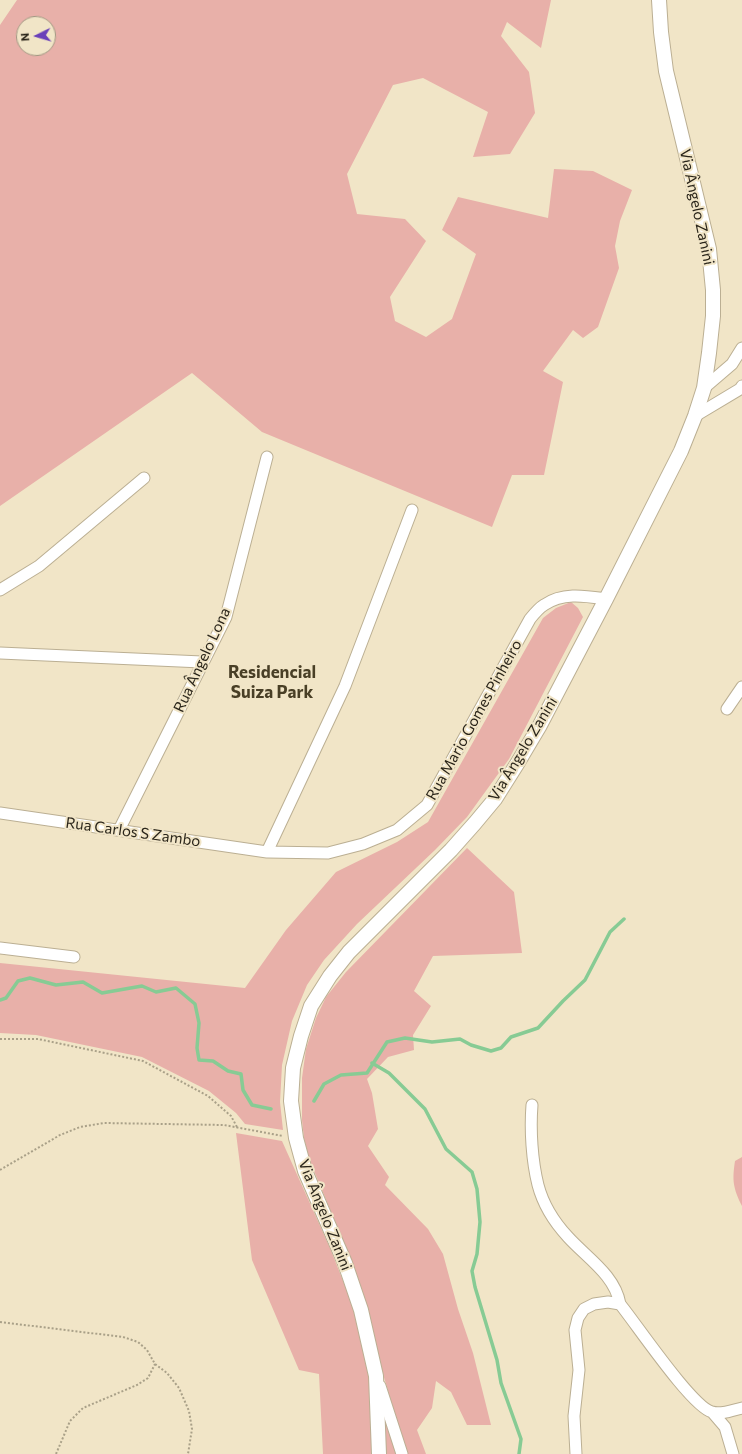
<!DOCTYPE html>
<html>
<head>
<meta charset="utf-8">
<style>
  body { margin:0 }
  #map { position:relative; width:742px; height:1454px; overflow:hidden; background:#f1e5c7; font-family:Commissioner,sans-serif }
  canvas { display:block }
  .north { position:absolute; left:16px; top:16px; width:40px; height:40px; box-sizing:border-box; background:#f1e5c7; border:1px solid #a19882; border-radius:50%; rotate:265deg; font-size:11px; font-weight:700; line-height:16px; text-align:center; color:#2a251a }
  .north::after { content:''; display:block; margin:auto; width:14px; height:18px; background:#6a40b9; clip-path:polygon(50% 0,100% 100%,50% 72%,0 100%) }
</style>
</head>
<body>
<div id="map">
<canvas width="742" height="1454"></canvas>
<div class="north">N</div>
</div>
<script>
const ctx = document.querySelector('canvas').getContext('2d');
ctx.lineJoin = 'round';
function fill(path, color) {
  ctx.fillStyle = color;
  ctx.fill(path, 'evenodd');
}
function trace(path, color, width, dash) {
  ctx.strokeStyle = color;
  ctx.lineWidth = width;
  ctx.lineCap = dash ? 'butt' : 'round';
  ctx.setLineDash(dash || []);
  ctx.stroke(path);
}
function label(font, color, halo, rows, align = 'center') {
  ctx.font = font + ' Commissioner,sans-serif';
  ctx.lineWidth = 4;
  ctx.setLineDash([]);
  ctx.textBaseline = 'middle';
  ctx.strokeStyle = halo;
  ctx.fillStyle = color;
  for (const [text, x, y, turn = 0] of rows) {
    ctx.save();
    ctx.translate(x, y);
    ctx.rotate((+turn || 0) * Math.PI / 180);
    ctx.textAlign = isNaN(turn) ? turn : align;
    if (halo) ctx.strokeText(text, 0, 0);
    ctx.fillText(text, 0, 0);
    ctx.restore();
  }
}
fill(new Path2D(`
  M17 0H551L541 48 507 22 501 36 529 72 535 113 510 154 473 157 488 112 423 78 393 85 347 174 357 214 405 219 426 241 390 297 395 321 426 337 452 319 476 254 442 230 458 197 548 218 554 169 593 171 632 190 620 221 615 246 619 268 598 327 583 338 573 330 543 371 563 382 544 475H512L492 527 262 432 192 373 0 506V25ZM24 24H48V48H24Z
  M571 602 578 608 583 617 509 759 467 817 435 850 357 924 324 960 307 985 292 1021 282 1065 280 1102 283 1130 245 1124 236 1113 209 1091 142 1057 36 1035 0 1033V963L245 988 286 930 336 872 397 842 428 822 543 618 556 608Z
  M467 848 514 892 522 953 433 956 414 991 431 1006 413 1035 414 1050 388 1057 367 1079 372 1093 378 1129 368 1146 389 1177 385 1185 428 1229 443 1254 458 1309 473 1353 491 1425H467L451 1392 436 1381 432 1408 417 1430 426 1454H407L383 1374 353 1264 309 1159 304 1138 302 1120V1078L306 1049 316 1018 326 997 346 972Z
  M236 1133 282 1141 330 1248 353 1306 371 1376 373 1454H323L319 1374 299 1370 252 1260Z
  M742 1157V1206C733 1188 732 1180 735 1161Z
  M385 1418 396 1454H385Z`), '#e8b0a9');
trace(new Path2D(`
  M0 1000 6 998 18 981 30 978 56 985 83 982 102 993 142 986 156 992 176 988 195 1004 199 1023 197 1048 199 1060 213 1061 228 1071 241 1074 243 1090 252 1105 271 1109
  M372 1063 389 1073 425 1109 446 1149 472 1172 477 1189 480 1222 477 1254 472 1271 475 1287 497 1360 501 1383 521 1439 519 1454
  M314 1101 324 1084 341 1075 367 1073 387 1042 405 1038 432 1042 460 1039 471 1045 491 1051 501 1048 511 1037 538 1028 563 1001 585 980 610 932 624 919`), '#87cb94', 3.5);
const minor = new Path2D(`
  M704 388 732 364 742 348
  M695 416 740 389 742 386
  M0 590 39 566 144 478
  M0 653 202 662
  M727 709 742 687
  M0 813 267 852 328 853 363 844 397 830 427 805 530 619C534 614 539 608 544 605 563 592 585 596 606 599
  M119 830 226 617 267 457
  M267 852 345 686 412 510
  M0 948 74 957
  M532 1105C530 1130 532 1161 538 1185 543 1204 555 1223 568 1237 587 1258 615 1275 620 1304
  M380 1386 402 1454
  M713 1413 725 1427 733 1454
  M576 1454 574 1416 579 1370 575 1330 578 1318 584 1309 594 1304 608 1302 620 1304C637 1325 692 1407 712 1412 721 1415 733 1410 742 1408`);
const tertiary = new Path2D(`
  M379 1454 376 1376 361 1310 345 1263 305 1171 296 1138 291 1101 293 1068 301 1036 311 1006 330 976 349 952 451 850 475 823 495 799 517 764 539 727 606 599 681 451 695 416 704 388 709 353 713 316V290L709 249 666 71 661 32 659 0`);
trace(minor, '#bbaf93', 13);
trace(tertiary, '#bbaf93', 16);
trace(new Path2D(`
  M0 1039H38L143 1061 208 1096 231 1116 237 1127
  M0 1170 60 1135 80 1127 104 1123 224 1125 283 1136
  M0 1322 123 1337 138 1342 147 1350 155 1364 167 1373 179 1388 189 1411 192 1429 188 1454
  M56 1454 70 1421 83 1408 137 1385 148 1378 155 1364`), '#a9a088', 2, [2, 2]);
trace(minor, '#fff', 11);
trace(tertiary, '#fff', 14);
label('15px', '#2a251a', '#f1e5c7', [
  ["Via Ângelo Zanini",697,207,78],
  ["Rua Ângelo Lona",202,660,-65],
  ["Rua Mario Gomes Pinheiro",474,720,-61],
  ["Via Ângelo Zanini",523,749,-59],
  ["Rua Carlos S Zambo",133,832,8],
  ["Via Ângelo Zanini",325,1215,68]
]);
label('bold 17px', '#493f26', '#f1e5c7', [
  ["Residencial",272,672],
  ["Suiza Park",272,692]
]);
</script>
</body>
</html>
